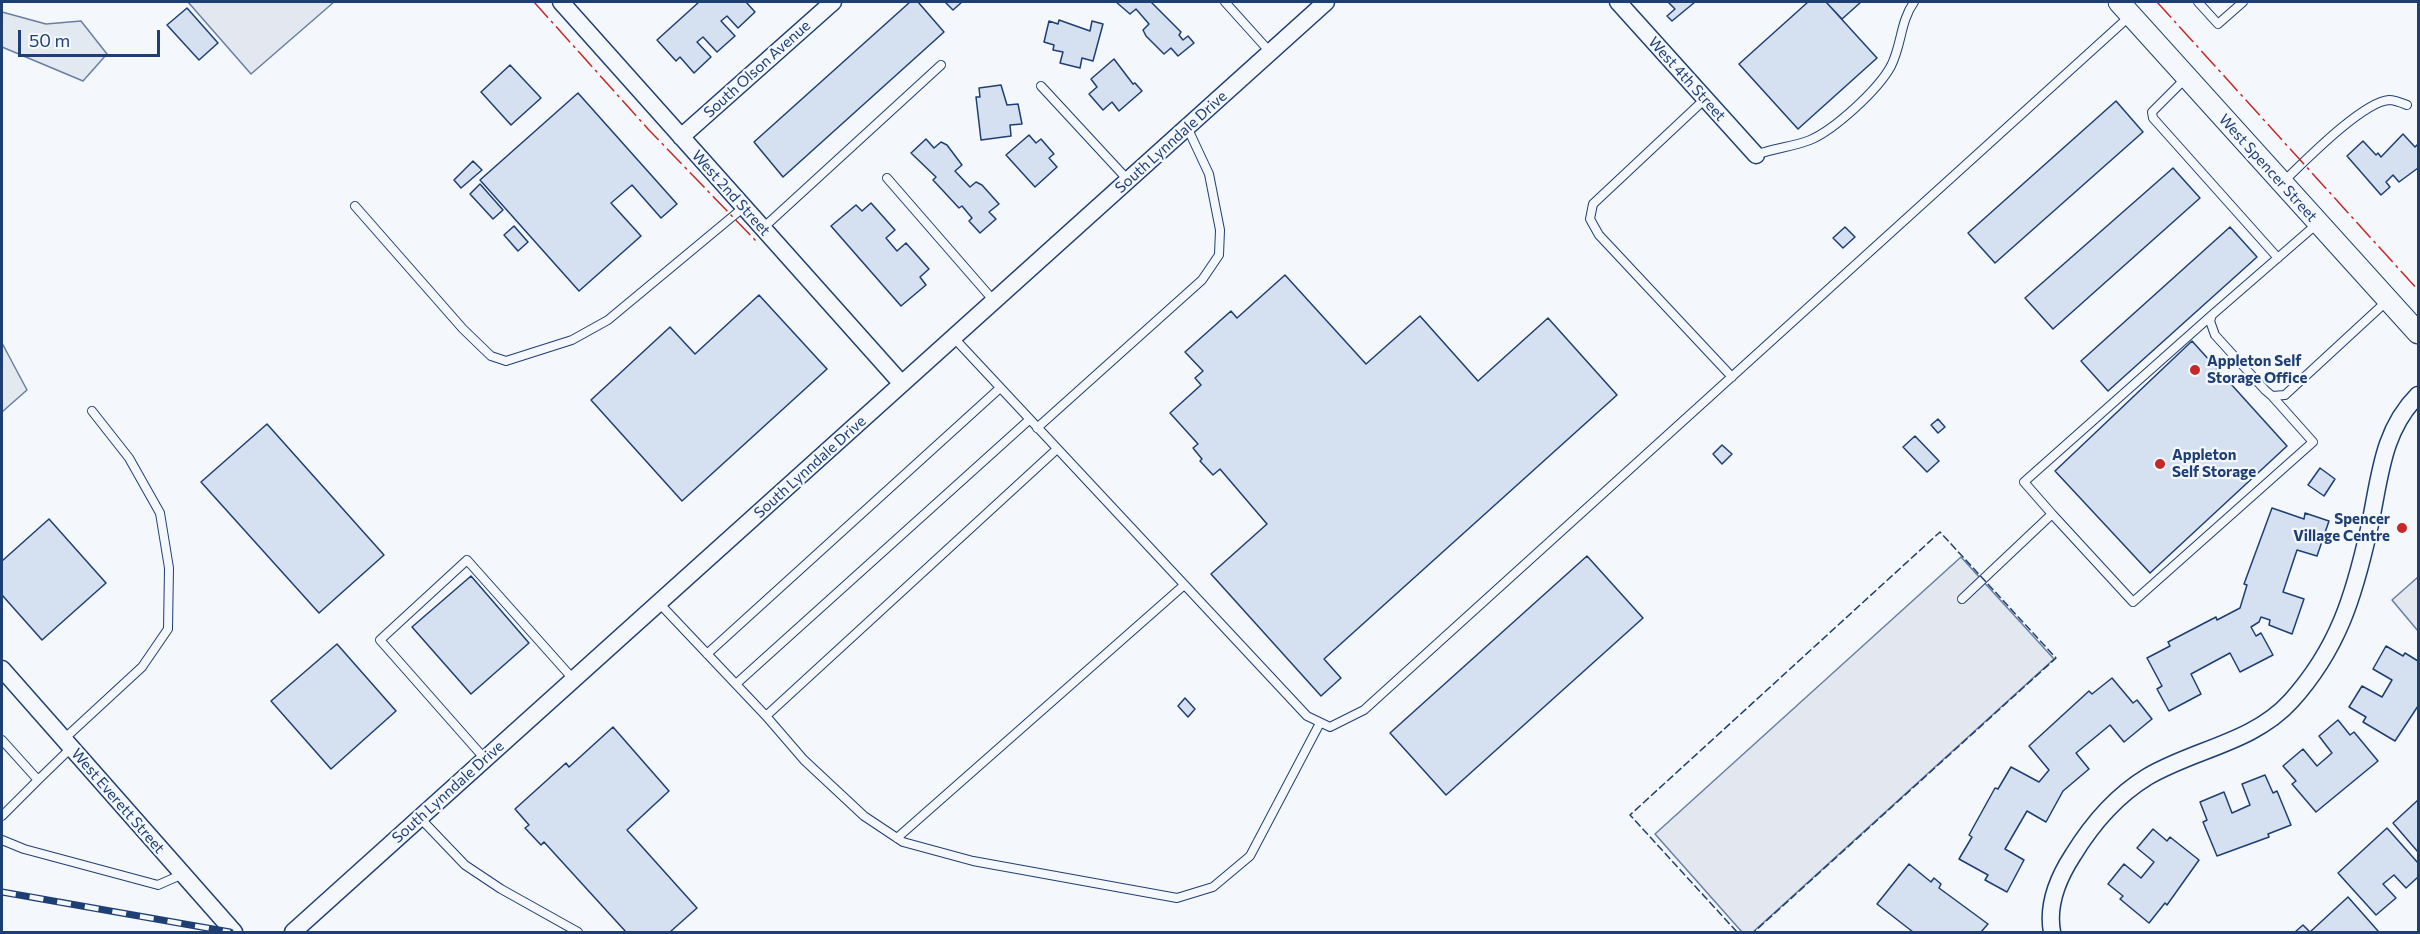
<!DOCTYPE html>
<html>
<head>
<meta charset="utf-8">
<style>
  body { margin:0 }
  #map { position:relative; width:2420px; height:934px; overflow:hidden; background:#f4f7fb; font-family:Commissioner,sans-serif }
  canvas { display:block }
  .frame { position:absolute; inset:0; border:3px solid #1d3f73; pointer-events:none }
  .scale { position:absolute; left:18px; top:30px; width:142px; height:27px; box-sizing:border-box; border:3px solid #1d3f73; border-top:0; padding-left:8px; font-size:18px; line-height:21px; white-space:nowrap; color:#1d3f73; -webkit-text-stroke:4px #f4f7fb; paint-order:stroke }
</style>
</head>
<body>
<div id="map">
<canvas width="2420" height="934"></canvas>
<div class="frame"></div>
<div class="scale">50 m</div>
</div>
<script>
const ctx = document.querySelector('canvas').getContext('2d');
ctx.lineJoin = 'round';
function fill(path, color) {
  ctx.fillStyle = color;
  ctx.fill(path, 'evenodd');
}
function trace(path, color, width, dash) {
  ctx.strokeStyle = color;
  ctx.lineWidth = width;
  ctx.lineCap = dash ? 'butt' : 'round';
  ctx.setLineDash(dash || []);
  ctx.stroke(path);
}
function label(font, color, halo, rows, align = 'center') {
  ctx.font = font + ' Commissioner,sans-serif';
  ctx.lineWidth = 4.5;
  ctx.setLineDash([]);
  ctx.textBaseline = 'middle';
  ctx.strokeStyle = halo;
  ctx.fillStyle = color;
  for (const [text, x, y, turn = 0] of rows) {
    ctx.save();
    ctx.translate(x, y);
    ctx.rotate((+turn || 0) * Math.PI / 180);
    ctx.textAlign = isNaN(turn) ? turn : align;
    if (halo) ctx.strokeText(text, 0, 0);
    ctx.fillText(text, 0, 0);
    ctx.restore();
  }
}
const green = new Path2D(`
  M2 12 46 24 81 21 107 54 83 81 2 47Z
  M2 343 27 390 2 412Z`);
fill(green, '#e3e9f0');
trace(green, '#687fa3', 1.5);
const parking = new Path2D(`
  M188 2H334L251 74Z
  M1961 557 2054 659 1753 932H1742L1655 834Z
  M2418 577V631L2392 600Z`);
fill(parking, '#e3e8f0');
trace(parking, '#687fa3', 1.5);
const building = new Path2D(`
  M699 2H746L755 12 738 28 727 16 721 21 735 36 717 52 703 37 697 42 711 57 694 73 680 57 676 61 657 40Z
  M910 2H918L944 32 783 177 754 142Z
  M945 2H962L953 10Z
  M1116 2H1151L1181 32 1179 35 1183 40 1188 36 1194 43 1178 56 1171 48 1164 54 1146 36 1143 30 1149 24 1136 9 1130 14Z
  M1668 2H1695L1672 21 1667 16 1675 9Z
  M1808 2H1826L1877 58 1798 129 1739 64Z
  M1826 2H1861L1842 19Z
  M187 8 218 43 199 60 167 25Z
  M1059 20 1090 31 1092 21 1103 24 1093 61 1082 58 1080 68 1060 63 1063 52 1053 50 1054 45 1044 42 1049 21 1058 24Z
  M1114 59 1133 84 1135 83 1142 91 1119 111 1112 102 1103 110 1089 94 1097 87 1091 79Z
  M510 65 541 98 511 125 481 92Z
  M1001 85 1007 105 1018 104 1022 124 1010 125 1011 136 981 140 976 97H980L979 88Z
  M578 93 677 204 661 218 632 185 611 203 641 236 579 291 480 180Z
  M2116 101 2143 132 1995 263 1968 233Z
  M2403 134 2415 147 2418 144V168L2399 182 2393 175 2386 182 2390 187 2381 195 2347 156 2363 141 2376 155 2378 153 2381 157Z
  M1029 135 1036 143 1041 139 1054 154 1049 158 1057 167 1035 187 1006 155Z
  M926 139 934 148 941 142 947 145 962 165 955 171 970 187 976 182 982 185 999 204 989 212 996 219 980 233 969 221 972 218 962 206 959 208 933 180 936 177 911 153Z
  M473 161 482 170 461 188 454 180Z
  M2173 168 2200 198 2053 329 2025 298Z
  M480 184 503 210 493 219 470 194Z
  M871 203 895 230 886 238 897 251 906 243 929 269 920 277 926 285 901 306 831 226 856 205 862 211Z
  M514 226 528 242 518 251 504 235Z
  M1845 227 1855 237 1843 248 1833 238Z
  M2230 227 2257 257 2108 391 2081 361Z
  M1285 275 1366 364 1420 316 1478 381 1548 318 1617 395 1324 659 1341 678 1321 696 1211 574 1267 524 1220 469 1213 475 1200 461 1202 459 1193 448 1198 444 1170 413 1201 385 1195 378 1203 371 1185 352 1231 311 1237 318Z
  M759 295 827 369 682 501 591 400 670 327 695 354Z
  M2192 341 2287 446 2150 573 2055 471Z
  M1938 419 1945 427 1938 433 1931 425Z
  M267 424 384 555 319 613 201 482Z
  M1915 436 1939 461 1927 472 1903 447Z
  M1722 445 1732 454 1722 464 1713 454Z
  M2320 468 2335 479 2324 496 2308 485Z
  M2272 508 2304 519 2305 513 2329 521 2317 556 2297 550 2283 592 2304 599 2292 634 2269 625 2270 620 2261 617 2259 622 2251 627 2256 636 2261 633 2273 655 2240 672 2230 653 2191 674 2201 694 2169 711 2157 689 2162 686 2147 658 2170 646 2168 642 2216 617 2217 620 2240 608 2247 585 2244 584Z
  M49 519 106 583 42 640 2 595V561Z
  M1587 556 1643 618 1446 795 1390 733Z
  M471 576 529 643 471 694 412 627Z
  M337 644 396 711 331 769 271 701Z
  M2386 646 2403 656 2405 653 2418 661V706L2395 741 2363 722 2366 717 2349 707 2362 686 2382 697 2392 680 2373 669Z
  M2112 678 2133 703 2137 700 2152 719 2124 742 2110 725 2076 753 2089 769 2063 791 2046 822 2027 811 2005 849 2024 860 2007 892 1985 880 1988 875 1959 859 1972 837 1969 835 1995 788 1998 789 2011 767 2039 782 2049 770 2029 746 2089 691 2092 694Z
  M1185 698 1195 709 1188 717 1178 706Z
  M2338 720 2350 735 2354 732 2378 761 2316 812 2292 784 2296 781 2283 766 2303 749 2317 766 2332 753 2319 736Z
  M613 727 669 791 627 830 697 908 670 932H626L544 842 541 845 525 828 529 825 515 809 566 763 569 767Z
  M2265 775 2273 793 2277 791 2291 825 2268 834 2269 837 2217 856 2203 822 2207 820 2200 802 2224 792 2232 813 2250 805 2242 784Z
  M2418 800V852L2393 823Z
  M2387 828 2418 863V877L2406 888 2394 875 2383 884 2396 898 2376 915 2338 873Z
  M2153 829 2167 841 2170 837 2199 860 2167 905 2165 903 2149 923 2120 899 2123 896 2108 884 2124 864 2141 878 2154 862 2137 848Z
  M1909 864 1931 882 1934 878 1941 884 1939 888 1988 924 1981 932H1913L1877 904Z
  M2348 897 2378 931 2376 932H2295L2303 925 2310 932Z`);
fill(building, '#d5e0f0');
trace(building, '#1d3f73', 1.5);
const service = new Path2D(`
  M1225 2 1270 52
  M2198 2 2218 24 2243 2
  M2186 78 2152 112 2153 118 2278 258
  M1041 86 1128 180
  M1705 99 1593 204 1590 219 1599 235 1732 377
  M1756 155C1773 148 1793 147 1810 140 1834 130 1878 90 1891 66 1902 44 1900 22 1914 2
  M887 178 994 301
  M2282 183C2303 163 2362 102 2389 100 2394 100 2402 103 2407 105
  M355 206 463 329 491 356 506 361 572 340 608 320 744 207
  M2318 223 2212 315 2210 321 2215 335 2265 390 2272 396 2285 395 2388 300
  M763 228 941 65
  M954 338 1307 716 1330 727 1364 710 2131 15
  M1037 428 1202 280 1219 255 1220 230 1209 174 1187 127
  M2052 514 2133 602 2313 442 2272 396
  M1962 599 2052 514 2024 482 2212 315
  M659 603 766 716 804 760 864 816 903 842 973 861 1177 898 1213 887 1250 856 1320 723
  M707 654 1000 388
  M736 684 1029 420
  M766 716 1057 449
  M64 739 142 667 168 629 169 568 160 513 129 458 92 411
  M2 740 38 780 71 748
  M485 759 380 640 467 560 574 680
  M2 816 38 780
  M420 818 465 865 501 889 578 932
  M897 838 1183 586
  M2 840 24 849 158 885 183 874`);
const minor = new Path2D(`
  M561 2 902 384
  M1618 2 1756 155
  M681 137 833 2
  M2 669 234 932
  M293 932 1326 2
  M2052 932C2047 905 2058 878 2073 855 2092 824 2116 796 2147 777 2194 749 2253 743 2291 701 2338 649 2354 596 2369 529 2380 480 2381 432 2418 395`);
const tertiary = new Path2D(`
  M2119 2 2418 333`);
trace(service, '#1d3f73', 10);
trace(minor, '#1d3f73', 19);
trace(tertiary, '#1d3f73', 23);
trace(service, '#f4f7fb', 8);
trace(minor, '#f4f7fb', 16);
trace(tertiary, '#f4f7fb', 21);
const rail = new Path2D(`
  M2 892 230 932`);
trace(rail, '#1d3f73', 7);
trace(rail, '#f4f7fb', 4.5, [14]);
trace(new Path2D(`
  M1737 932 1630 815 1940 532 2056 658 1754 932`), '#1d3f73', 1.5, [8, 3]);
trace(new Path2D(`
  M534 2 648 129 757 242
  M2157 2 2418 290`), '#c62828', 1.5, [21, 4.5, 3, 4.5]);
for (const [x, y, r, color] of [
  [2195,370,6,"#c62828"],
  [2160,464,6,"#c62828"],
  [2402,528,6,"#c62828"]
]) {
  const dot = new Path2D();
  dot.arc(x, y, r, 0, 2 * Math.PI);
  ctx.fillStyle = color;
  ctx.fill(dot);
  trace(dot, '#f4f7fb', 2);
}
label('15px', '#1d3f73', '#f4f7fb', [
  ["South Olson Avenue",757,69,-42],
  ["West 4th Street",1687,79,48],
  ["South Lynndale Drive",1171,142,-42],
  ["West Spencer Street",2268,168,48],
  ["West 2nd Street",731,193,48],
  ["South Lynndale Drive",810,467,-42],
  ["South Lynndale Drive",448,792,-42],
  ["West Everett Street",118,801,49]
]);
label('bold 15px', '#1d3f73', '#f4f7fb', [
  ["Appleton Self",2207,361],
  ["Storage Office",2207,378],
  ["Appleton",2172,455],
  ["Self Storage",2172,472],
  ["Spencer",2390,519,"right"],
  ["Village Centre",2390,536,"right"]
], 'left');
</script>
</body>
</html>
